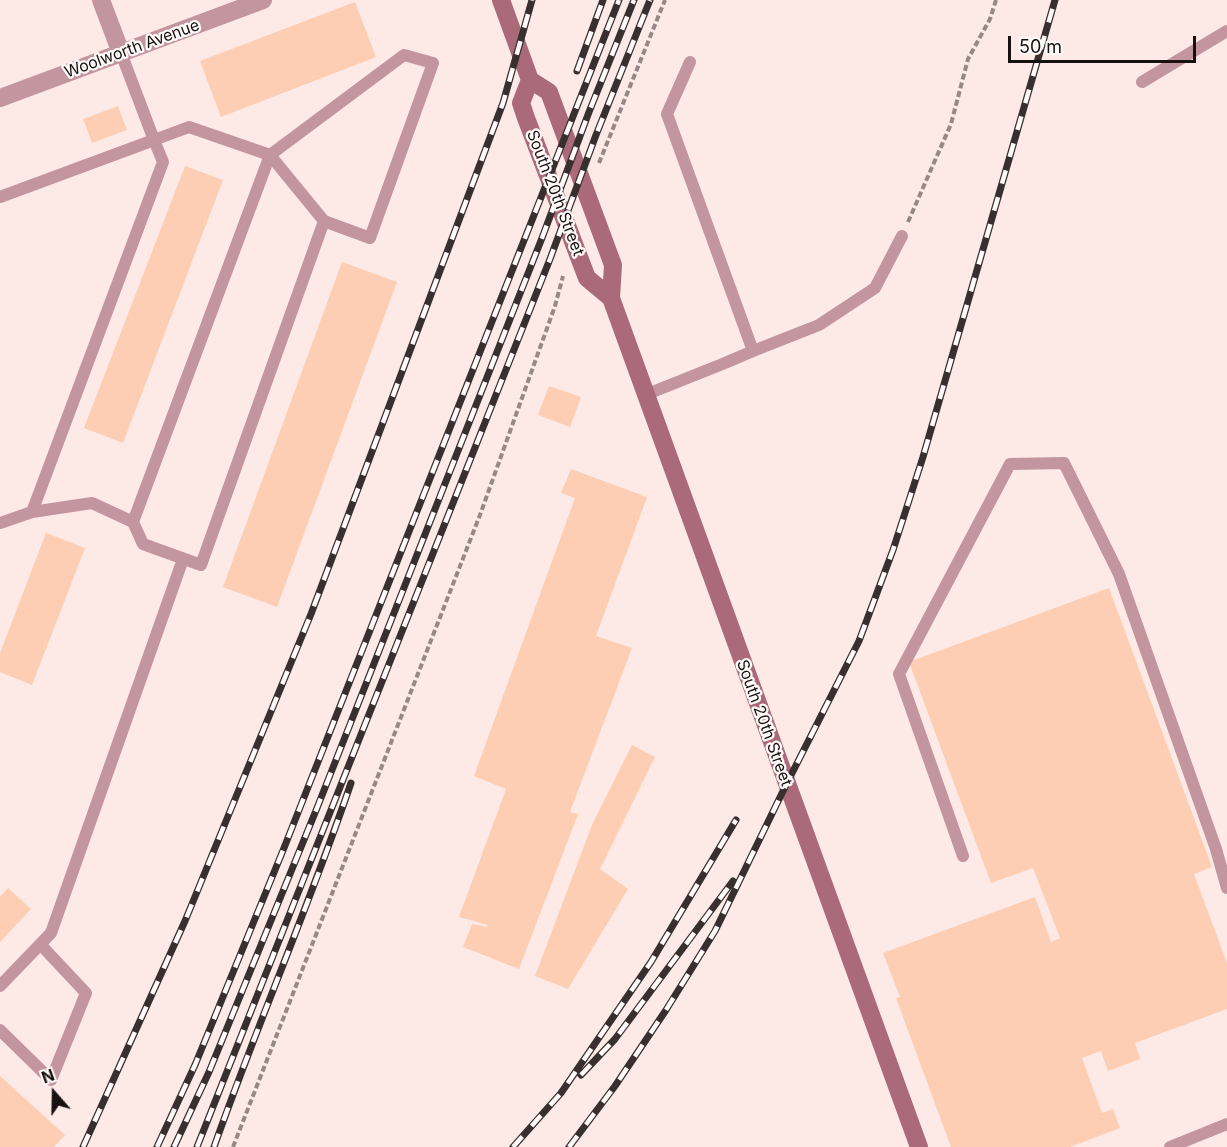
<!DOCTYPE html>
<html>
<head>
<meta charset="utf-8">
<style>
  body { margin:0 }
  #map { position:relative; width:1227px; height:1147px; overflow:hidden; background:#fde9e6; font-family:Inter,sans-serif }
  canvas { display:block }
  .north { position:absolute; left:24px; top:1063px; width:60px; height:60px; -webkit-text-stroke:4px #fffbfa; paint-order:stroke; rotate:340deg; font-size:16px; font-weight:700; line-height:24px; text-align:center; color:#171110 }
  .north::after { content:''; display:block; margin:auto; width:21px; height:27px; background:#171110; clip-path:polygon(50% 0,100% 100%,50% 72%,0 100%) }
  .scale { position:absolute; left:1008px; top:36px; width:188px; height:27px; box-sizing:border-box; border:3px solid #171110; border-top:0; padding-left:8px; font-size:18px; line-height:21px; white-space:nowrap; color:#171110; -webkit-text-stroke:4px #fffbfa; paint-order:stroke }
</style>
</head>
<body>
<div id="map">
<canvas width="1227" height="1147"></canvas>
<div class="north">N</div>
<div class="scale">50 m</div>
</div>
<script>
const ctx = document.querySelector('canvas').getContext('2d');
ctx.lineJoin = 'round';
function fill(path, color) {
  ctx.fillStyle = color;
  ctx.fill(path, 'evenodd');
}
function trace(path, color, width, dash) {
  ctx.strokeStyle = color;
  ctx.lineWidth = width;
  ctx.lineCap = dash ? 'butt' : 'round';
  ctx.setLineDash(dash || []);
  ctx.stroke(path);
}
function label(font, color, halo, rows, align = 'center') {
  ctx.font = font + ' Inter,sans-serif';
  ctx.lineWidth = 4.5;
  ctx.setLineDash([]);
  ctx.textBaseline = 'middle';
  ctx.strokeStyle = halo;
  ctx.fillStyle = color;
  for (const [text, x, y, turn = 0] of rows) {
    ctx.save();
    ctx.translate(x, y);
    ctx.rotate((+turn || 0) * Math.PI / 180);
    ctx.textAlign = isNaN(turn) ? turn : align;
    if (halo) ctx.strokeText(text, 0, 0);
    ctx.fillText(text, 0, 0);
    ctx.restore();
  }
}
fill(new Path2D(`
  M355 2 376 57 221 117 200 61Z
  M118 106 127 130 92 143 83 119Z
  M185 166 223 180 123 443 84 428Z
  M342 262 397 282 277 607 223 587Z
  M549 386 581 397 570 427 538 415Z
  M571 469 647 497 596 636 632 648 570 812 578 814 519 969 463 947 472 924 487 927 488 925 459 917 506 789 474 776 575 498 561 493Z
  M46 533 85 548 32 685 0 672V653Z
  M1109 588 1212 867 1194 874 1227 963V1009L1135 1043 1140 1059 1108 1071 1101 1051 1082 1058 1102 1113 1113 1109 1120 1128 1070 1147H951L896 998 900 997 883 953 1035 897 1051 942 1060 938 1033 868 991 883 909 662Z
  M632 745 655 757 600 869 628 889 568 989 535 976 592 825Z
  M8 888 31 909 0 942V897Z
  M0 1076 65 1135 54 1147H0Z`), '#fdceb3');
trace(new Path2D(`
  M599 163 665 0
  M908 222 951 124 968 59 990 19 996 0
  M233 1147 480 515 555 306 563 276`), '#968886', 4, [6, 3]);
trace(new Path2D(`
  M1142 82 1227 31
  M0 197 154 140 121 53
  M753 351 819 325 875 288 902 236
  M645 395 725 363 753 351 667 114 690 62
  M32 512 163 162 154 140 189 127 270 155 324 221 370 238 433 63 404 55 270 155 133 522
  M0 523 32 512 92 503 133 522 143 544 201 565 324 221
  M963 856 899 674 1010 464 1064 463 1119 574 1216 849 1227 888
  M0 986 51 933 183 559
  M0 1030 51 1080 86 993 40 944
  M1170 1147 1227 1124`), '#c3959f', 12);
trace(new Path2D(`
  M101 0 121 53
  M0 98 263 0`), '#c3959f', 18);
trace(new Path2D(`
  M501 0 530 80 549 92 613 265 611 298 919 1147
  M530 80 521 103 526 118 587 278 611 298`), '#aa6a79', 18);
const rail = new Path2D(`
  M577 71 603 0
  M581 1075 615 1039 733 881
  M83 1147 185 921 311 614 503 103 532 0
  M157 1147 195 1065 284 848 619 0
  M174 1147 209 1072 317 808 542 238 589 112 634 0
  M197 1147 550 259 596 135 650 0
  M214 1147C257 1025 309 906 351 783
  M513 1147 561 1093 651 962 736 820
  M569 1147 615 1086 666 1010 715 931 784 789 859 641 893 550 923 457 1055 0`);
trace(rail, '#38302f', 7);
trace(rail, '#fffbfa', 4.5, [14]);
label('16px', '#171110', '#fffbfa', [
  ["Woolworth Avenue",132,49,-20],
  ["South 20th Street",555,193,69],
  ["South 20th Street",764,723,70]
]);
</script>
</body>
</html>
